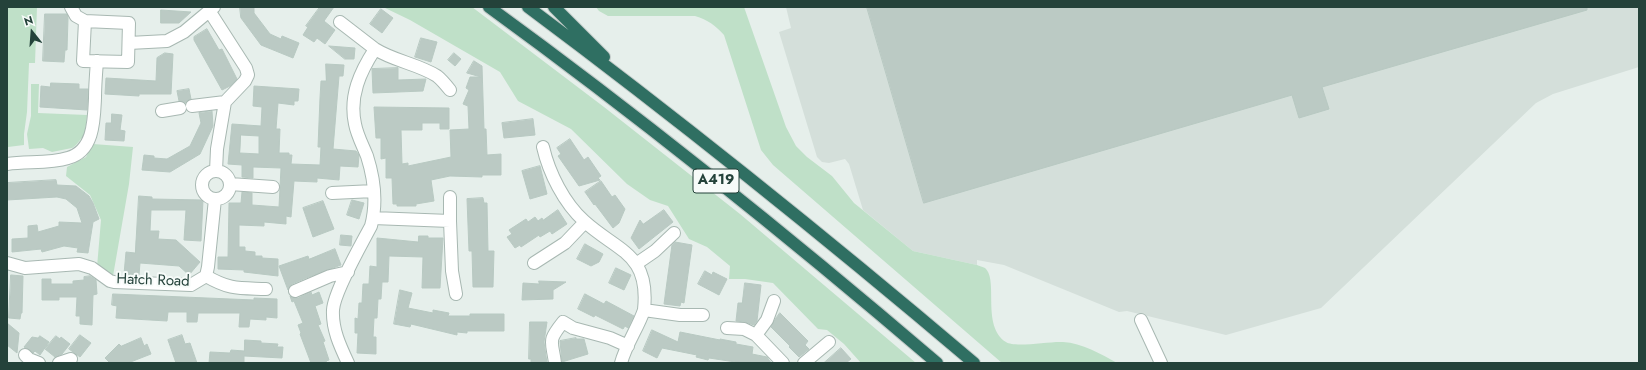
<!DOCTYPE html>
<html>
<head>
<meta charset="utf-8">
<style>
  body { margin:0 }
  #map { position:relative; width:1646px; height:370px; overflow:hidden; background:#e6efeb; font-family:Jost,sans-serif }
  canvas { display:block }
  .frame { position:absolute; inset:0; border:8px solid #24423a; pointer-events:none }
  .north { position:absolute; left:12px; top:12px; width:40px; height:40px; -webkit-text-stroke:3px #f7fbf9; paint-order:stroke; rotate:343deg; font-size:11px; font-weight:700; line-height:16px; text-align:center; color:#24423a }
  .north::after { content:''; display:block; margin:auto; width:14px; height:18px; background:#24423a; clip-path:polygon(50% 0,100% 100%,50% 72%,0 100%) }
</style>
</head>
<body>
<div id="map">
<canvas width="1646" height="370"></canvas>
<div class="frame"></div>
<div class="north">N</div>
</div>
<script>
const ctx = document.querySelector('canvas').getContext('2d');
ctx.lineJoin = 'round';
function fill(path, color) {
  ctx.fillStyle = color;
  ctx.fill(path, 'evenodd');
}
function trace(path, color, width, dash) {
  ctx.strokeStyle = color;
  ctx.lineWidth = width;
  ctx.lineCap = dash ? 'butt' : 'round';
  ctx.setLineDash(dash || []);
  ctx.stroke(path);
}
function label(font, color, halo, rows, align = 'center') {
  ctx.font = font + ' Jost,sans-serif';
  ctx.lineWidth = 4;
  ctx.setLineDash([]);
  ctx.textBaseline = 'middle';
  ctx.strokeStyle = halo;
  ctx.fillStyle = color;
  for (const [text, x, y, turn = 0] of rows) {
    ctx.save();
    ctx.translate(x, y);
    ctx.rotate((+turn || 0) * Math.PI / 180);
    ctx.textAlign = isNaN(turn) ? turn : align;
    if (halo) ctx.strokeText(text, 0, 0);
    ctx.fillText(text, 0, 0);
    ctx.restore();
  }
}
fill(new Path2D(`
  M786 7H1639V67L1553 94 1536 103 1321 308 1226 335 1127 311 1119 312 1004 265 977 260V265L913 251 863 210 849 164 845 159 829 163 822 162 817 157 779 32 791 28Z`), '#d4dfda');
fill(new Path2D(`
  M7 7H37L35 63H29L27 112 24 134V145L8 147 7 155Z
  M383 7H472L604 107 740 214 916 363H861L844 344 827 330 818 329 773 283 745 279H729L730 266 707 247 689 239 668 206 650 200 627 184 571 129 518 101 500 72 410 20Z
  M596 7H744L786 127 796 146 807 157 832 176 854 203 913 251 977 265C979 266 983 267 985 268 999 280 981 326 1006 342 1015 348 1050 341 1063 342 1082 343 1101 354 1117 363H1002L773 165 761 150 724 35C715 25 708 20 695 16H608L599 11Z
  M31 84H39L38 113 87 115 85 134 76 145 72 148 52 152 43 148 29 149 27 134 31 116Z
  M93 144 133 147 129 184 113 276 97 267 101 220 90 195 66 176 67 167 86 157Z`), '#bfe0c8');
const building = new Path2D(`
  M240 7H254V13L270 34 281 39 282 36 299 43 293 58 261 45 241 18Z
  M320 7H334L324 21 335 30 325 44 317 38 314 42 303 35 308 27 306 26Z
  M867 7H1587V10L1322 87 1329 109 1299 118 1292 95 924 203Z
  M381 9 393 18 382 33 370 24Z
  M161 10 191 12 179 23H161Z
  M45 14H67L68 18 67 50H65L64 62 43 61Z
  M207 29 219 50 222 49 237 79 230 86 222 90 194 40V37Z
  M421 38 437 42 431 62 415 57Z
  M329 46 355 48 354 59H345Z
  M165 53 173 54 171 94H139V96L105 94 106 78 156 81 157 58Z
  M454 53 461 59 455 66 448 60Z
  M474 61 482 66 484 129H486L487 155 501 154V175H482V177L450 176 431 180 434 201 416 204V206H397V204H393L392 178H386V158L381 159V138H376L374 107 449 108V129H440V123H422V130H401L402 164 408 163V166L451 157 450 130 469 129 468 106 463 104 469 90 466 88 470 77H481L467 73Z
  M326 64 344 65 343 76H339L333 149 356 151 359 155 358 167 340 166 339 180 317 178V182L294 181 291 217 286 216V224L264 222V226L239 225V247H245V251L255 252V256H262V258L278 259V276L244 272V270L218 269V257H228L229 203H241L242 192 252 193V205L279 207 281 168 253 167V178L242 177V165L228 164 232 124 261 126 262 107 253 106 254 86 299 89 298 101H294V105L278 103 276 129H280L279 153H289V155H292L291 164 320 165 321 147H318L320 98 321 81H326ZM241 135 259 136V154L240 153Z
  M398 68V80L426 79 423 91 373 93 372 69Z
  M51 83 79 84V89H88L87 110 40 107 41 86 50 87Z
  M189 89 191 99 185 103 179 101 177 91Z
  M212 111 213 126 200 154 170 172 142 170 144 155 154 156V158L167 159 190 146 201 123 199 113Z
  M112 114 122 115 120 130 125 131 124 141 105 140 106 123H111Z
  M533 119 535 135 504 138 502 123Z
  M570 139 584 160 588 157 601 176 598 178 600 180 579 186 558 156 561 154 557 148Z
  M540 166 547 194 530 199 522 171Z
  M56 180 57 185 76 186 89 196 93 203 99 219 93 222 88 253 77 252 78 248 64 246 42 252 41 249 12 252V239L28 238V226L37 225 38 232 59 226V222L82 223 77 208 66 199 57 197 7 200V183Z
  M601 181 612 197 615 195 625 209 619 223 613 228 595 204 594 205 585 192Z
  M139 196 152 197V199L203 200 201 241 184 240 186 210H151L150 231H159L158 239 176 240 200 262 189 275 179 266 140 263 139 275 124 274 126 252 135 253Z
  M483 198 484 203H487L488 251H494L493 287H473L472 251H469L467 199Z
  M352 200 364 203 359 219 347 215Z
  M323 201 334 229 313 237 303 208Z
  M558 210 567 224 552 234 550 231 540 237 539 235 521 247 520 245 515 248 507 237 512 234 509 230 526 219 528 222 535 217 538 221 542 218 543 220Z
  M664 210 673 222 639 249 631 238 640 220 643 224Z
  M341 235 352 236 351 246 340 245Z
  M419 236H428V238H443L440 288H422L423 257 389 256 388 282H382L381 299H378L377 318H374L373 337H376V354L357 353 358 333H355V318L358 319 359 303H362L363 284H369L370 266 377 267V238L418 242Z
  M675 242 692 245 684 303 681 302 680 306 664 304 672 245Z
  M585 244 603 254 599 262 591 266 577 259Z
  M335 249 341 265 306 278 292 284 288 290 279 266 308 256 309 259Z
  M616 268 631 275 624 290 609 283Z
  M705 271 712 275 713 272 727 279 719 295 698 284Z
  M11 275 23 276 22 313H21L20 319 9 318Z
  M90 276 96 280 97 294 93 295 92 325 80 324V316H76L77 297H59V300H42V279H51V284H73V281L84 280V277Z
  M539 281 566 282 553 290V299L522 300 523 283 539 284Z
  M745 283 761 285 757 321 754 325 745 322 736 321 738 303H742Z
  M400 290 412 293 408 308 433 313V310L449 313 448 316H470V314H504V331H467V333L457 332V335L411 324 410 327 394 324Z
  M311 292 312 295 319 292 323 303 315 306 321 324 318 325 325 341 323 342 329 360 326 361 327 363H311L300 334 301 333 298 325 303 323 294 301 292 302 290 296 294 298H298Z
  M113 294 254 300V298L277 299V318L266 317V320L250 319 249 327H239L240 313H198L197 322H187V312H168L167 321 116 318 117 306 112 305Z
  M585 294 604 304 606 301 634 316 628 328 625 326 623 329 595 315 594 317 578 309Z
  M780 313 808 341 805 345 809 349 799 357 789 347 790 346 771 327 776 318Z
  M530 322H547L544 342 547 363H531V359H529Z
  M7 323 19 333 17 353 7 345Z
  M652 330 678 342 680 332 720 340V339L736 342V344L753 347 752 354 767 357 771 363H742L709 358 708 360 696 357 697 355 662 348 657 358 643 351Z
  M80 335 91 343 80 357 69 349Z
  M182 335 185 344 190 343 197 363H176L168 340Z
  M40 336 49 342 40 355 35 351 33 353 24 347 32 337 38 338Z
  M56 336 60 339 61 337 70 344 62 354 55 357 45 349Z
  M141 338 144 346 147 344 151 354 128 363H110L105 358 119 344 121 346Z
  M576 338V339H584L588 354 562 362 560 341Z
  M245 340 261 341V343L278 344 277 347H283L282 358 244 356V363H209L210 352 230 353 231 350 244 351Z
  M841 348 851 359 846 363H824Z`);
fill(building, '#bbcac4');
trace(building, '#b8c9c2', 1);
const minor = new Path2D(`
  M71 7 76 16 85 21
  M210 12 246 68 248 75 245 81 225 102 217 149 216 171
  M85 21 129 23 128 62 83 61Z
  M340 22 375 49C360 72 349 96 355 124 357 135 363 146 367 156 374 178 377 204 371 226 361 245 334 292 333 310 332 329 340 346 348 363
  M129 43 167 41 184 32 214 7
  M375 49C394 61 418 64 437 76 442 80 446 85 450 90
  M192 106 225 102
  M162 111 180 108
  M543 147C549 173 564 203 584 221 618 252 650 253 644 310
  M7 164C27 161 49 164 68 158 94 151 94 120 95 98 95 86 96 74 97 61
  M202 185a14 14 0 1 1 28 0a14 14 0 1 1-28 0Z
  M230 184 273 187
  M332 193 374 191
  M450 197V221
  M373 218 450 221 452 271 456 294
  M7 263 25 268 79 264 92 268 110 281 114 282 191 285 206 276 208 267 215 199
  M534 263 565 243 585 222
  M636 264 655 251 674 233
  M206 276C230 290 239 288 266 289
  M295 291 330 276 348 272
  M1141 320 1161 363
  M727 328 744 329 756 335 767 320 774 301
  M756 335 783 363
  M25 355 29 359 39 363
  M59 363 71 359
  M555 363C552 340 547 342 563 322L573 328 610 338 628 346
  M621 363C626 344 638 328 644 310L680 315H703
  M804 363 829 342`);
const highway = new Path2D(`
  M489 7C643 119 792 239 937 363
  M528 7C681 121 829 240 974 363
  M554 7 604 57`);
trace(minor, '#a8b8b2', 14);
trace(highway, '#c2cac8', 14);
trace(minor, '#fff', 12);
trace(highway, '#2f6f62', 12);
for (const [x, y, w] of [
  [716,181,46]
]) {
  const box = new Path2D();
  box.roundRect(x - w / 2, y - 12, w, 24, 3);
  ctx.fillStyle = '#f7fbf9';
  ctx.fill(box);
  trace(box, '#24423a', 1);
}
label('bold 14px', '#24423a', null, [
  ["A419",716,181]
]);
label('15px', '#24423a', '#f7fbf9', [
  ["Hatch Road",153,281,2]
]);
</script>
</body>
</html>
